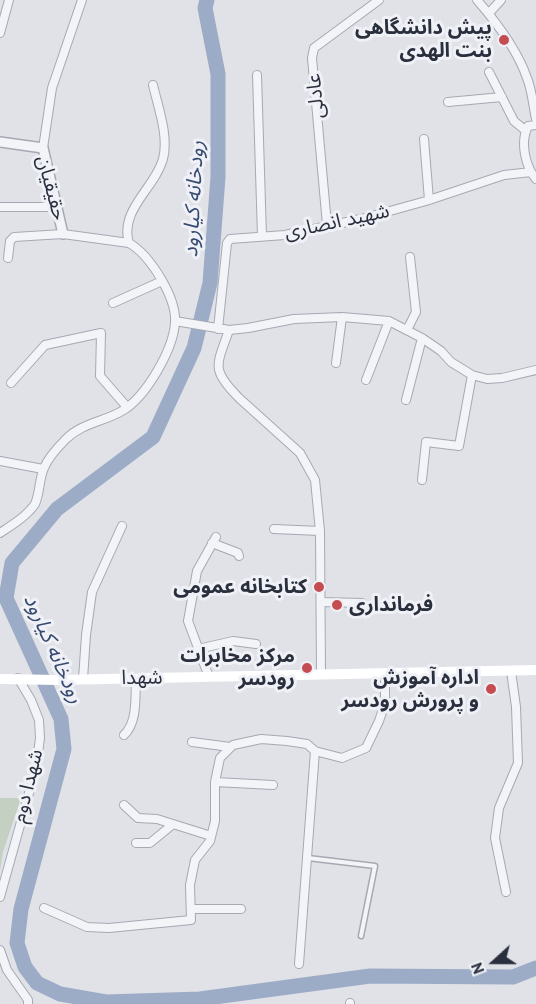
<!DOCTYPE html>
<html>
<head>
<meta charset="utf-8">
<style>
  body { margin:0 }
  #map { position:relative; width:536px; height:1004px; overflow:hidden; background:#e0e2e8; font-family:"PT Sans",sans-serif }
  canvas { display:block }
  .north { position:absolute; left:464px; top:932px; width:60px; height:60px; -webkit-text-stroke:4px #eff1f6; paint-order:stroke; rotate:249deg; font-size:16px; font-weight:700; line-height:24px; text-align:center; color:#2a2f3e }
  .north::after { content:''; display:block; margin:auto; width:21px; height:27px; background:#2a2f3e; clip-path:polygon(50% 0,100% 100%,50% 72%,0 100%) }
</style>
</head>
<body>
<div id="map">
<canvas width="536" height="1004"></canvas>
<div class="north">N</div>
</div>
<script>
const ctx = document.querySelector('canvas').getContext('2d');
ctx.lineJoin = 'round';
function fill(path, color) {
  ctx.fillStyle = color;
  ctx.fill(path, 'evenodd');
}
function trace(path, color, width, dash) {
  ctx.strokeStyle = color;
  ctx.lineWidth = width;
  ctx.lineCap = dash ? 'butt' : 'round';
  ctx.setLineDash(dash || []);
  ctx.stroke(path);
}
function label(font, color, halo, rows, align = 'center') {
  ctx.font = font + ' "PT Sans","Noto Sans Arabic",sans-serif';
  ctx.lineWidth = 6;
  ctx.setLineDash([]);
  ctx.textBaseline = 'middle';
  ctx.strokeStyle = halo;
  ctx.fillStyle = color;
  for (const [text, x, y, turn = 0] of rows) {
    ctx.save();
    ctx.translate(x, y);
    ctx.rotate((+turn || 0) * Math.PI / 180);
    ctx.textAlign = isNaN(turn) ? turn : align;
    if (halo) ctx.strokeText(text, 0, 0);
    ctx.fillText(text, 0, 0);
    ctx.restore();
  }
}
fill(new Path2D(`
  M0 798H21L3 852 0 871Z`), '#c4d1c2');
trace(new Path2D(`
  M207 0 205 8 218 74V177L210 283 194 348 153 437 57 509 12 563 6 598 61 719 64 749 21 909 17 943 25 967 37 983 60 994 106 1002 200 999 370 976 513 977 536 968`), '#9dacc6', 15);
const service = new Path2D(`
  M308 858 375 866 361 936`);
const minor = new Path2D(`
  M477 0C497 23 517 49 527 78 532 90 533 105 536 119
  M489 13 501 0
  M0 33 9 0
  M489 72 514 121 526 131
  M257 75 262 236
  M448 102 502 97
  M536 125 528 126C520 142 525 166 536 179
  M424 139 429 200
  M43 148 52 88 82 0
  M0 207H57
  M327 225 312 58 314 48 379 0
  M129 243C119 210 155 188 163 159 169 136 158 107 153 85
  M113 303 162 281
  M175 321 229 330 248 328 294 319 342 317 389 321 422 338 441 351 451 362 472 375 487 379 502 378 536 370
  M218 329 227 243 230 239 285 235 361 219 426 201 504 175 531 172
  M229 330C217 365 210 369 239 398L300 453 315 480 320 531 321 674
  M407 330 416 312 410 257
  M336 363 342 317
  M366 380 389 321
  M11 383 45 345 101 333 100 376 127 407
  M406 400 422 338
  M0 461 43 469
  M422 480 426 442 459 446 472 375
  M274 529 320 531
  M0 533C12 525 27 516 35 504 40 493 39 479 44 468 48 458 58 447 66 439 82 423 103 422 122 411 146 397 173 350 175 323 177 298 150 255 129 243L63 234 14 237 10 241 8 258
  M212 543 238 553 239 556
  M321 602 362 603
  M198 649 233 641 256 644
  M209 677 188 621 197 571 216 537
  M83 679 86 635 92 592 122 526
  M124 735C138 722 135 696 136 678
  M192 742 230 747
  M215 782 273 785
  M124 805 138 818 157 819 211 836
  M136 843H150L172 825
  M506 892 495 838 499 808 518 763 516 707 511 671
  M0 897 36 768 40 738 39 720 31 700 18 678
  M44 908 87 927 109 928 191 920 190 885 195 860 210 841 215 821V782L220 758 233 745 261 739 287 741 307 744 315 751 342 758 366 748 379 721 385 703V674
  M191 909H241
  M0 950 7 970 28 1000V1004
  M299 964 315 751
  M350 1004V1003`);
const tertiary = new Path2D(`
  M0 142 43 148 63 234`);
trace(service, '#a6a9b2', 7);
trace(minor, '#a6a9b2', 10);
trace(tertiary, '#a6a9b2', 12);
trace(service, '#f3f4f7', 4);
trace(minor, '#f3f4f7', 8);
trace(tertiary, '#f3f4f7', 9);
trace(new Path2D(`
  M0 679 58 680 536 670`), '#fff', 10);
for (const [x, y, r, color] of [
  [504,40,6,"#c54d51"],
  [319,587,6,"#c54d51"],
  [337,605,6,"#c54d51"],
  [307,668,6,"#c54d51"],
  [491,689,6,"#c54d51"]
]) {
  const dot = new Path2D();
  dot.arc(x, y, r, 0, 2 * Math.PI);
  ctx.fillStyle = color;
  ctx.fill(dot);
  trace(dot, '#eff1f6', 2);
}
label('bold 20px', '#2a2f3e', '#eff1f6', [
  ["پیش دانشگاهى",492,28],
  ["بنت الهدى",492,51],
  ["کتابخانه عمومى",307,587],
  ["فرماندارى",349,605,"left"],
  ["مرکز مخابرات",295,656],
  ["رودسر",295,679],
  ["اداره آموزش",479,678],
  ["و پرورش رودسر",479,701]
], 'right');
label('20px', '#2a2f3e', '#eff1f6', [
  ["عادلی",316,96,-95],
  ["حقیقیان",51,188,75],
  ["شهید انصاری",337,222,-12],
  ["شهدا",142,678,-1],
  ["شهدا دوم",28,786,-76]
]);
label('italic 21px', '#374a70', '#eff1f6', [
  ["رودخانه کیارود",194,199,-87],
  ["رودخانه کیارود",53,649,66]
]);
</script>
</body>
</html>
